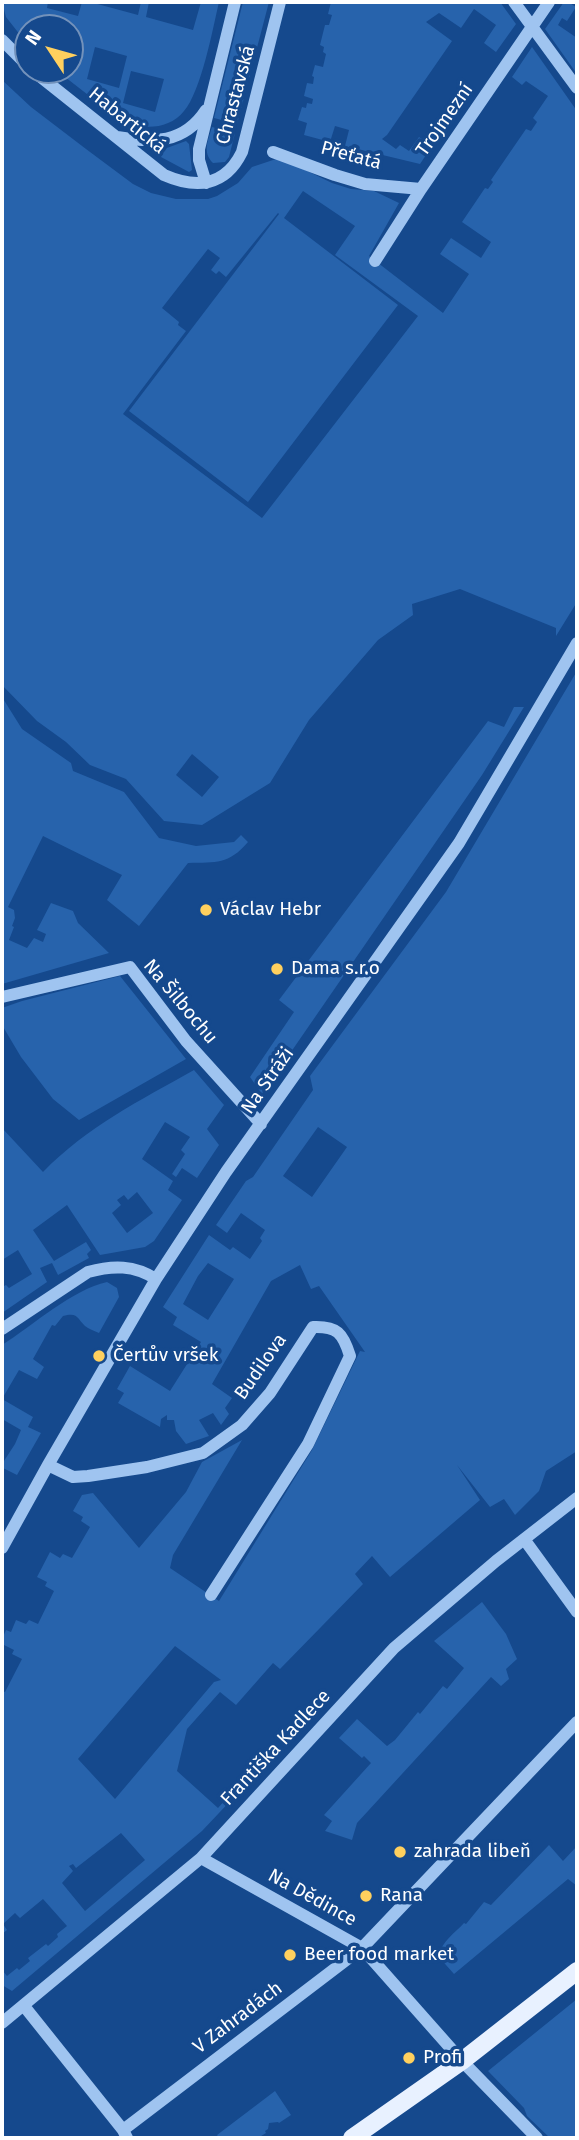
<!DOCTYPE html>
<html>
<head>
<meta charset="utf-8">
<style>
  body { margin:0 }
  #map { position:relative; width:579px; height:2140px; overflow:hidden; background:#15498d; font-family:"Fira Sans",sans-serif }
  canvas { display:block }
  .frame { position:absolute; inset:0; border:4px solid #fff; pointer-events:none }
  .north { position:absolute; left:14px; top:14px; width:70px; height:70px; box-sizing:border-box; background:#15498d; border:2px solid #7392bb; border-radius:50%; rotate:306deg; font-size:19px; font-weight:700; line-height:28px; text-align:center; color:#fff }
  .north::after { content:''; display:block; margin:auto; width:24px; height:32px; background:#ffd05e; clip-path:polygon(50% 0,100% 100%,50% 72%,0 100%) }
</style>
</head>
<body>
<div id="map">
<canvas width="579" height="2140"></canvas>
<div class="frame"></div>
<div class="north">N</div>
</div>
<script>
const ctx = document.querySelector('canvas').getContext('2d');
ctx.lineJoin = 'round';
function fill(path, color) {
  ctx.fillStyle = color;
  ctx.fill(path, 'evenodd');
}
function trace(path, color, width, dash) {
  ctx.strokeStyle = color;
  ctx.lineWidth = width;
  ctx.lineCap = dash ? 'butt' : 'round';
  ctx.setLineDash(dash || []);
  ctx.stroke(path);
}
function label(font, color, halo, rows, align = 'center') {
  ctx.font = font + ' "Fira Sans",sans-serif';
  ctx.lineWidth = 7;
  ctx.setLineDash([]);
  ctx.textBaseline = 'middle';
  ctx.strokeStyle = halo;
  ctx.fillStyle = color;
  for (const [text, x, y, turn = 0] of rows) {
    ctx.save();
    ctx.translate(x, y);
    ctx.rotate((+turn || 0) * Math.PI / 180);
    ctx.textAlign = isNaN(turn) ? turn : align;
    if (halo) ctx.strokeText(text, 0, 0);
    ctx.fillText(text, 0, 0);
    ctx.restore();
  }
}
fill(new Path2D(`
  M2 2H48L47 8 78 16 82 2H90L138 15 141 2H149L146 17 193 30 201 2H219C213 28 201 92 184 111 168 131 139 130 119 119L56 70H70V28H28V45L6 17ZM95 47 127 56 119 88 87 79ZM131 71 164 79 155 112 123 103Z
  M243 2H269L237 124 214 118Z
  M331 2H500L516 24 496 52 484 43 496 25 474 9 461 28 439 13 426 22 452 41 387 135 382 139 396 149 400 145 409 151 419 137 432 146 420 164 345 146 349 130 335 126 330 142 304 135 307 123 298 120 302 107 306 108 307 103 312 104 313 99 304 96 307 83 313 84 314 77 312 76 315 65 323 67 326 54 323 52 324 47 320 45 325 25H329L332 15 328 14Z
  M564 2H568L576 7 567 21 562 18 558 25 577 38V74L545 29Z
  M532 47 577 111V602L556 636V628L460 589 412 604 413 615 378 640 309 720 270 783 202 825 164 821 126 779 90 765 66 742 37 721 2 685V80L31 107 86 149 133 184 151 193 176 199H208L217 196 238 183 252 167 276 159 295 165 332 183 351 189 374 191 399 203 369 256 443 313 469 274 440 254 451 238 481 258 491 242 462 222 485 188 488 189 493 182 491 180 526 129 531 131 537 122 533 118 548 96 526 81 522 85 512 77ZM303 191 355 226 335 255 418 316 262 518 123 414 186 331 178 325 179 322 162 308 208 249 220 258 211 270 216 274 219 271 226 277 278 213 279 214 129 411 248 502 398 305 284 218ZM192 754 219 777 202 797 176 775Z
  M212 127 235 133 229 157 225 162 213 163C202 152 208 141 212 127Z
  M186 141 189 144 192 170 189 172 161 157 164 149Z
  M577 671V1451L546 1471 539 1491 515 1515 504 1499 490 1507 457 1465 480 1500 390 1577 372 1556 355 1574 363 1584 280 1669 273 1663 236 1705 220 1692 187 1729 177 1771 218 1808 264 1757 268 1761 202 1831 12 1991 2 1985V1970L7 1976 17 1968 19 1970 30 1961 28 1958 46 1944 48 1946 58 1937 57 1934 67 1926 43 1899 20 1918 15 1913 3 1924 7 1930 2 1934V1691L5 1692 22 1659 12 1654 14 1650 4 1645 2 1648C2 1641 3 1636 6 1630L11 1632 16 1620 26 1624 29 1620 38 1624 54 1591 45 1586 47 1582 37 1577 50 1552 60 1558 63 1554 72 1558 90 1527 81 1521 83 1517 73 1511 82 1495 93 1493 139 1548 186 1492 202 1462 242 1440 173 1555 170 1568 219 1601 312 1450 360 1351 365 1352 319 1286 311 1289 300 1265 271 1281 212 1384 232 1398 225 1408 229 1414 221 1425 213 1413 199 1420 209 1436 186 1444 176 1431 174 1420H167V1415L161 1419 160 1427 118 1403 124 1393 117 1389 130 1366 170 1391 201 1342 173 1325 177 1317 163 1307 209 1235 230 1250 233 1247 250 1259 262 1241 260 1238 265 1230 241 1213 227 1233 216 1225 246 1181 253 1177 313 1090 310 1076 446 892ZM318 1127 347 1147 312 1197 283 1176ZM208 1263 234 1279 208 1320 183 1304 198 1276ZM175 1646 221 1680 214 1682 115 1799 78 1759ZM121 1833 145 1860 85 1911 62 1883 73 1871 69 1866 73 1864 76 1868Z
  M2 697 22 729 71 763 73 771 124 792 159 838 196 846 234 842 241 835 248 842C228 865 217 862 188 863L139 926 107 900 122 875 43 836 8 907 14 910 15 918 12 926 14 927 9 940 27 948 34 938 43 942 46 934 37 930 51 903 73 911 78 923 109 953 2 984Z
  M514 707H524L482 775 262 1094 250 1077 294 1012 279 1000 488 721 504 727Z
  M120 976 186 1059 79 1120 53 1099 21 1057 2 1025V1008L22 1001Z
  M194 1070 224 1105 207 1129 219 1145 197 1178 182 1168 176 1177 172 1174 185 1154 181 1150 190 1137 165 1122 142 1159 173 1181 168 1190 182 1200 154 1241 145 1247 100 1255 67 1205 33 1230 54 1261 86 1242 91 1250 87 1254 89 1258 58 1275 52 1263 40 1268 47 1282 2 1313V1287L6 1285 9 1288 32 1274 18 1250 2 1260V1128L43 1172C88 1126 139 1101 194 1070ZM137 1192 153 1213 127 1233 112 1213 121 1205 117 1200 124 1195 128 1200Z
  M107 1282 117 1288 119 1297 99 1333C95 1331 91 1330 88 1328 77 1321 80 1311 63 1316L55 1326 52 1325 33 1359 44 1367 37 1379 19 1370 2 1399V1345C32 1326 73 1289 107 1282Z
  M2 1399 33 1417 28 1427 41 1433 17 1475 3 1468 4 1465 2 1464 15 1444 21 1430 2 1419Z
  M482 1602 506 1634 517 1659 506 1669 509 1679 501 1686 491 1677 357 1823 352 1840 325 1831 332 1821 324 1815 371 1763 364 1756 362 1758 339 1738 357 1719 387 1746 395 1740 418 1712 420 1714 443 1686 447 1689 464 1668 434 1641Z
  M549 1845 563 1861 577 1846V1886L568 1879 454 1974 438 1956C443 1940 454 1934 464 1923L466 1924 484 1902 491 1905Z
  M577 1999V2138H550L527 2116 524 2108 488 2071Z
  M275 2091 291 2115 279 2123 278 2122 269 2123 268 2129 265 2131 266 2133 258 2138H219L217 2135Z`), '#2763ac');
trace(new Path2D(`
  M514 2 577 88
  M2 40 28 66
  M32 70 164 175C196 189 225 187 242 152L280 2
  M117 137C153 143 184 144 206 110
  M273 152 335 175 365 184 421 189
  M206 183 199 160V149L235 2
  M375 261 421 189 549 2
  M2 997 130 967 186 1041 261 1124
  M2 1329 88 1272C113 1265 134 1265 156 1279
  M48 1465 73 1477 88 1476 147 1467 203 1453 242 1425 270 1393 313 1327C337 1326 343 1333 350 1356L308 1444 211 1595
  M524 1539 577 1612
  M2 1548 48 1465 156 1279 226 1172 459 843 577 643
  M201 1858 362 1948 462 2061 537 2138
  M24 2006 123 2130 127 2138
  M2 2023 201 1858 394 1648 496 1561 577 1498
  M123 2130 362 1948 577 1722`), '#9fc4f0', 12);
trace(new Path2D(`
  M352 2138 462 2061 577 1971`), '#e8f1ff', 18);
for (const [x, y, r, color] of [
  [206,910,7,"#ffd05e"],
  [277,969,7,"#ffd05e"],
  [99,1356,7,"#ffd05e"],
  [400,1852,7,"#ffd05e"],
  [366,1896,7,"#ffd05e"],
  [290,1955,7,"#ffd05e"],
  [409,2058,7,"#ffd05e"]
]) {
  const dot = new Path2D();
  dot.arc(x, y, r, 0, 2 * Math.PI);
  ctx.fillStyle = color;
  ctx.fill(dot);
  trace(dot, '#15498d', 2.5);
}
label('19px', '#fff', '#15498d', [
  ["Chrastavská",236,95,-75],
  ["Trojmezní",445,120,-55],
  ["Habartická",127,121,39],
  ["Přeťatá",351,156,15],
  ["Na Šilbochu",180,1002,50],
  ["Na Stráži",268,1081,-55],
  ["Budilova",261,1367,-55],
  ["Františka Kadlece",276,1748,-47],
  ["Na Dědince",312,1898,29],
  ["V Zahradách",238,2018,-37]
]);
label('19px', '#fff', '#15498d', [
  ["Václav Hebr",220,910],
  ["Dama s.r.o",291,969],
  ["Čertův vršek",113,1356],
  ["zahrada libeň",414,1852],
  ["Rana",380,1896],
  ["Beer food market",304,1955],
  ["Profi",423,2058]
], 'left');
</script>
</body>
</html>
